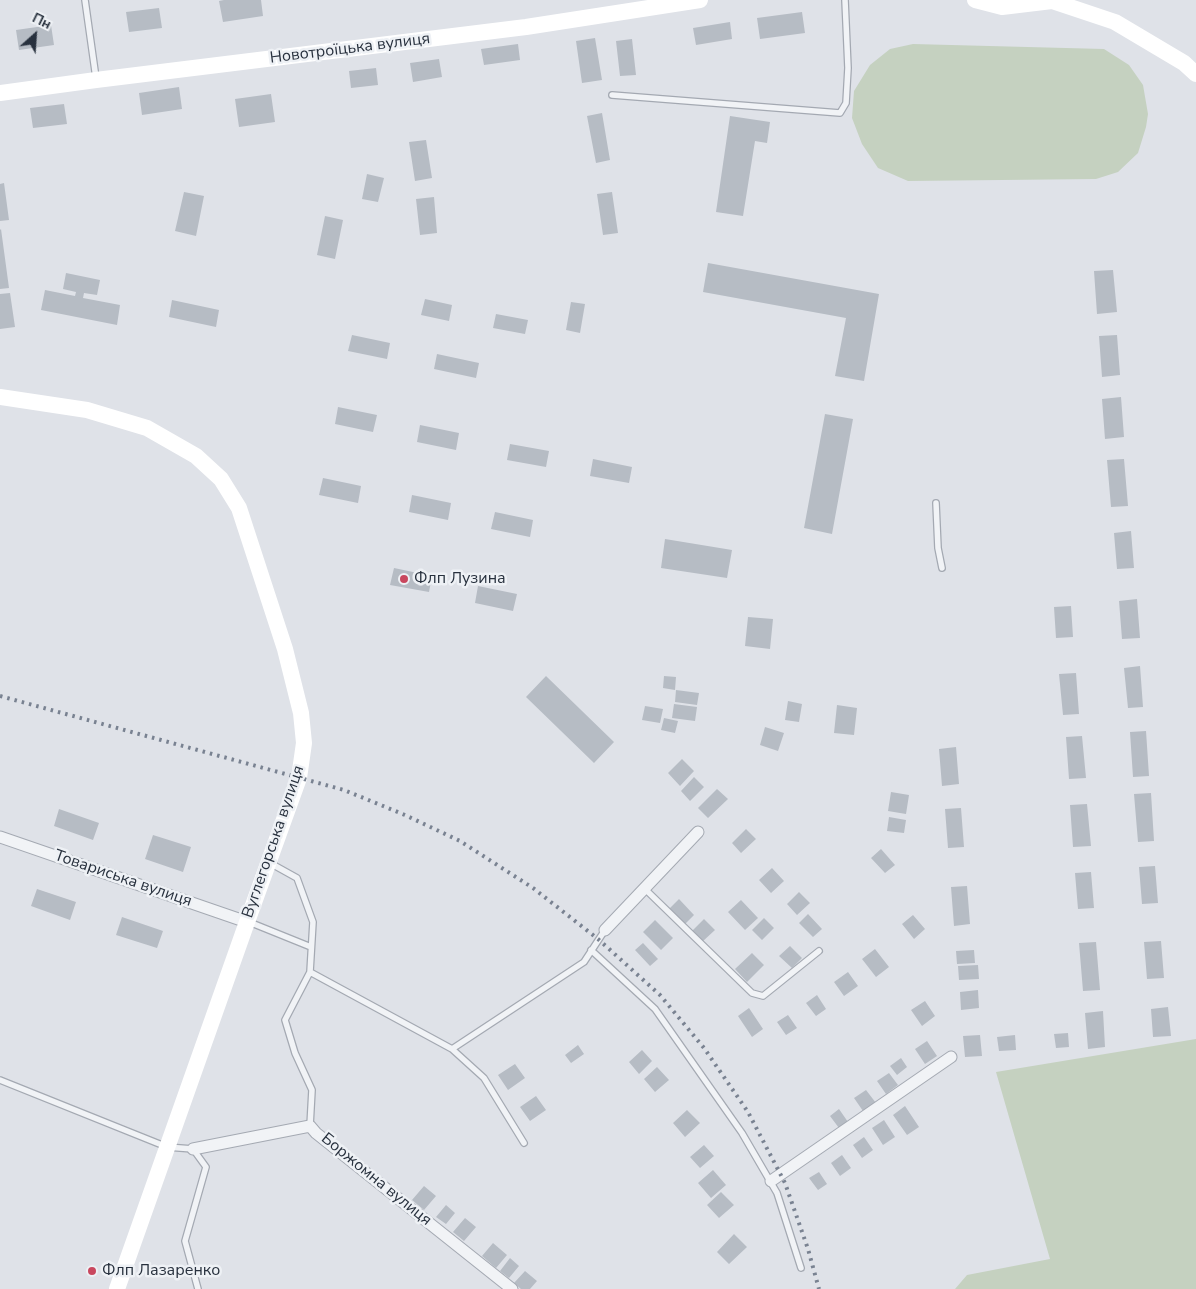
<!DOCTYPE html>
<html>
<head>
<meta charset="utf-8">
<style>
  body { margin:0 }
  #map { position:relative; width:1196px; height:1289px; overflow:hidden; background:#dfe2e8; font-family:"Nunito Sans",sans-serif }
  canvas { display:block }
  .north { position:absolute; left:10px; top:10px; width:50px; height:50px; -webkit-text-stroke:4px #eef1f5; paint-order:stroke; rotate:26deg; font-size:14px; font-weight:700; line-height:20px; text-align:center; color:#28313e }
  .north::after { content:''; display:block; margin:auto; width:18px; height:22px; background:#28313e; clip-path:polygon(50% 0,100% 100%,50% 72%,0 100%) }
</style>
</head>
<body>
<div id="map">
<canvas width="1196" height="1289"></canvas>
<div class="north">Пн</div>
</div>
<script>
const ctx = document.querySelector('canvas').getContext('2d');
ctx.lineJoin = 'round';
function fill(path, color) {
  ctx.fillStyle = color;
  ctx.fill(path, 'evenodd');
}
function trace(path, color, width, dash) {
  ctx.strokeStyle = color;
  ctx.lineWidth = width;
  ctx.lineCap = dash ? 'butt' : 'round';
  ctx.setLineDash(dash || []);
  ctx.stroke(path);
}
function label(font, color, halo, rows, align = 'center') {
  ctx.font = font + ' "Nunito Sans",sans-serif';
  ctx.lineWidth = 5;
  ctx.setLineDash([]);
  ctx.textBaseline = 'middle';
  ctx.strokeStyle = halo;
  ctx.fillStyle = color;
  for (const [text, x, y, turn = 0] of rows) {
    ctx.save();
    ctx.translate(x, y);
    ctx.rotate((+turn || 0) * Math.PI / 180);
    ctx.textAlign = isNaN(turn) ? turn : align;
    if (halo) ctx.strokeText(text, 0, 0);
    ctx.fillText(text, 0, 0);
    ctx.restore();
  }
}
fill(new Path2D(`
  M913 44 1104 49 1129 65 1143 85 1148 114 1146 127 1138 153 1118 172 1096 179 908 181 878 168 862 144 852 118 854 91 870 65 890 49Z
  M1196 1039V1289H955L967 1275 1050 1259 996 1072Z`), '#c5d1c0');
fill(new Path2D(`
  M224 0H261L263 16 223 22 219 1Z
  M159 8 162 28 129 32 126 12Z
  M802 12 805 33 760 39 757 18Z
  M730 22 732 39 696 45 693 28Z
  M51 25 54 45 19 50 16 30Z
  M595 38 602 80 582 83 576 41Z
  M632 39 636 75 620 76 616 41Z
  M518 44 520 60 484 65 481 49Z
  M439 59 442 77 413 82 410 63Z
  M376 68 378 85 351 88 349 71Z
  M179 87 182 109 142 115 139 93Z
  M271 94 275 122 239 127 235 99Z
  M64 104 67 124 33 128 30 108Z
  M602 113 610 160 596 163 587 116Z
  M730 116 770 122 767 143 755 141 743 216 716 212Z
  M426 140 432 178 415 181 409 142Z
  M367 174 384 178 378 202 362 199Z
  M4 183 9 220 0 221V184Z
  M184 192 204 196 196 236 175 231Z
  M612 192 618 233 603 235 597 194Z
  M434 197 437 233 420 235 416 199Z
  M325 216 343 220 335 259 317 255Z
  M1 229 9 288 0 289V230Z
  M708 263 879 294 864 381 835 376 846 318 703 292Z
  M1113 270 1117 312 1097 314 1094 271Z
  M66 273 100 280 97 295 84 293 83 298 120 305 117 325 41 310 45 290 75 296 76 292 63 289Z
  M10 293 15 327 0 329V294Z
  M425 299 452 305 449 321 421 315Z
  M172 300 219 310 216 327 169 317Z
  M571 302 585 304 580 333 566 330Z
  M496 314 528 320 525 334 493 328Z
  M352 335 390 343 387 359 348 351Z
  M1117 335 1120 375 1102 377 1099 336Z
  M437 354 479 363 476 378 434 369Z
  M1121 397 1124 437 1105 439 1102 399Z
  M338 407 377 415 373 432 335 424Z
  M825 414 853 419 832 534 804 528Z
  M420 425 459 433 456 450 417 442Z
  M510 444 549 451 546 467 507 460Z
  M593 459 632 467 629 483 590 476Z
  M1124 459 1128 506 1111 507 1107 460Z
  M323 478 361 486 358 503 319 495Z
  M412 495 451 503 448 520 409 512Z
  M495 512 533 520 530 537 491 529Z
  M1131 531 1134 568 1117 569 1114 533Z
  M665 539 732 550 727 578 661 568Z
  M394 568 432 576 429 592 390 585Z
  M478 586 517 594 513 611 475 603Z
  M1137 599 1140 638 1122 639 1119 601Z
  M1071 606 1073 637 1056 638 1054 607Z
  M748 617 773 619 770 649 745 646Z
  M1140 666 1143 707 1128 708 1124 668Z
  M1076 673 1079 714 1063 715 1059 674Z
  M546 676 614 742 594 763 526 697Z
  M664 676 676 677 675 690 663 688Z
  M676 690 699 693 697 705 675 702Z
  M788 701 802 704 799 722 785 720Z
  M674 704 697 707 695 721 672 718Z
  M837 705 857 708 854 735 834 733Z
  M645 706 663 709 660 723 642 720Z
  M664 718 678 721 675 733 661 730Z
  M765 727 784 733 778 751 760 745Z
  M1146 731 1149 776 1133 777 1130 732Z
  M1082 736 1086 778 1069 779 1066 737Z
  M956 747 959 784 942 786 939 749Z
  M682 759 694 771 680 786 668 773Z
  M694 777 704 787 690 801 681 791Z
  M717 789 728 799 708 818 698 808Z
  M891 792 909 795 906 814 888 811Z
  M1151 793 1154 841 1138 842 1134 794Z
  M1087 804 1091 846 1073 847 1070 805Z
  M961 808 964 847 948 848 945 809Z
  M59 809 99 823 93 840 54 826Z
  M889 817 906 820 904 833 887 831Z
  M746 829 756 839 741 853 732 843Z
  M153 835 191 847 183 872 145 859Z
  M881 849 895 865 885 873 871 858Z
  M1155 866 1158 903 1142 904 1139 867Z
  M772 868 784 881 771 893 759 880Z
  M1091 872 1094 908 1078 909 1075 873Z
  M967 886 970 924 954 926 951 887Z
  M37 889 76 902 70 920 31 906Z
  M799 892 810 903 797 915 787 904Z
  M679 899 694 915 684 925 669 909Z
  M741 900 758 918 745 930 728 912Z
  M808 914 822 929 813 937 799 923Z
  M913 915 925 929 914 939 902 924Z
  M122 917 163 931 157 948 116 935Z
  M764 918 774 928 762 940 752 930Z
  M704 919 715 930 702 942 692 931Z
  M655 920 673 938 661 950 643 932Z
  M1161 941 1164 978 1147 979 1144 942Z
  M1096 942 1100 990 1083 991 1079 943Z
  M643 943 658 959 650 966 635 950Z
  M790 946 802 958 792 968 779 956Z
  M875 949 889 967 876 977 862 959Z
  M974 950 975 963 957 964 956 951Z
  M752 953 764 965 747 982 735 969Z
  M978 965 979 979 959 980 958 966Z
  M848 972 858 986 844 996 834 982Z
  M978 990 979 1008 961 1010 960 992Z
  M817 995 826 1009 816 1016 806 1003Z
  M925 1001 935 1016 922 1026 911 1010Z
  M1168 1007 1171 1036 1153 1037 1151 1009Z
  M749 1008 763 1029 752 1037 738 1016Z
  M1103 1011 1105 1047 1088 1049 1085 1013Z
  M788 1015 797 1028 786 1035 777 1022Z
  M1068 1033 1069 1047 1056 1048 1054 1034Z
  M980 1035 982 1056 965 1057 963 1036Z
  M1015 1035 1016 1050 999 1051 997 1037Z
  M927 1041 937 1056 925 1064 915 1049Z
  M578 1045 584 1054 571 1063 565 1055Z
  M642 1050 652 1061 639 1074 629 1062Z
  M901 1058 907 1067 897 1075 890 1066Z
  M515 1064 525 1078 508 1090 498 1075Z
  M657 1067 669 1080 655 1092 644 1079Z
  M889 1073 898 1085 886 1094 877 1081Z
  M866 1090 876 1103 863 1111 854 1098Z
  M536 1096 546 1110 530 1121 520 1107Z
  M905 1106 919 1127 907 1135 893 1115Z
  M839 1109 848 1122 839 1128 830 1116Z
  M687 1110 700 1123 685 1137 673 1123Z
  M884 1120 895 1137 883 1145 872 1128Z
  M864 1137 873 1150 862 1158 853 1145Z
  M704 1145 714 1156 700 1168 690 1157Z
  M842 1155 851 1168 840 1176 831 1163Z
  M713 1170 726 1185 711 1198 698 1183Z
  M819 1172 827 1184 818 1190 809 1178Z
  M424 1186 436 1196 424 1210 412 1200Z
  M721 1192 734 1205 719 1218 707 1205Z
  M446 1205 455 1213 446 1224 436 1217Z
  M465 1218 476 1227 464 1241 453 1232Z
  M734 1234 747 1247 729 1264 717 1252Z
  M493 1243 507 1255 496 1268 482 1256Z
  M510 1258 519 1266 509 1278 500 1271Z
  M525 1271 537 1281 530 1289H521L514 1283Z`), '#b6bcc4');
const lane = new Path2D(`
  M85 0 96 78
  M612 95 840 113 846 103 848 68 845 0
  M936 503 938 548 942 568
  M270 863 297 878 313 922 310 972 285 1020 295 1053 312 1090 310 1126
  M645 889 752 993 763 996 819 951
  M249 922 311 947
  M591 950 655 1009 742 1133 777 1193 801 1268
  M310 972 452 1049 584 962 605 930
  M452 1049 484 1078 524 1143
  M0 1080 167 1147 193 1149 206 1167 185 1241 198 1289`);
const street = new Path2D(`
  M0 837 247 922
  M605 930 698 832
  M193 1149 310 1126 316 1133 512 1289
  M771 1181 951 1057`);
trace(lane, '#a4a9b2', 8);
trace(street, '#a4a9b2', 13);
trace(lane, '#f1f3f6', 5.5);
trace(street, '#f1f3f6', 11);
trace(new Path2D(`
  M975 0 1002 7 1052 1 1115 22 1184 63 1196 74
  M0 93 96 80 526 27 700 0
  M0 397 87 410 147 428 196 456 221 479 239 508 285 649 301 713 304 743 299 778 247 922 117 1289`), '#fff', 16);
trace(new Path2D(`
  M0 696 344 790 405 815 460 841 533 888 598 939 660 995 704 1048 748 1112 785 1183 808 1249 819 1289`), '#798291', 4, [2.5, 5]);
for (const [x, y, r, color] of [
  [404,579,5,"#c9475e"],
  [92,1271,5,"#c9475e"]
]) {
  const dot = new Path2D();
  dot.arc(x, y, r, 0, 2 * Math.PI);
  ctx.fillStyle = color;
  ctx.fill(dot);
  trace(dot, '#eef1f5', 2);
}
label('16px', '#28313e', '#eef1f5', [
  ["Новотроїцька вулиця",350,49,-7],
  ["Вуглегорська вулиця",274,842,-71],
  ["Товариська вулиця",123,879,19],
  ["Боржомна вулиця",376,1180,39]
]);
label('16px', '#28313e', '#eef1f5', [
  ["Флп Лузина",414,579],
  ["Флп Лазаренко",102,1271]
], 'left');
</script>
</body>
</html>
